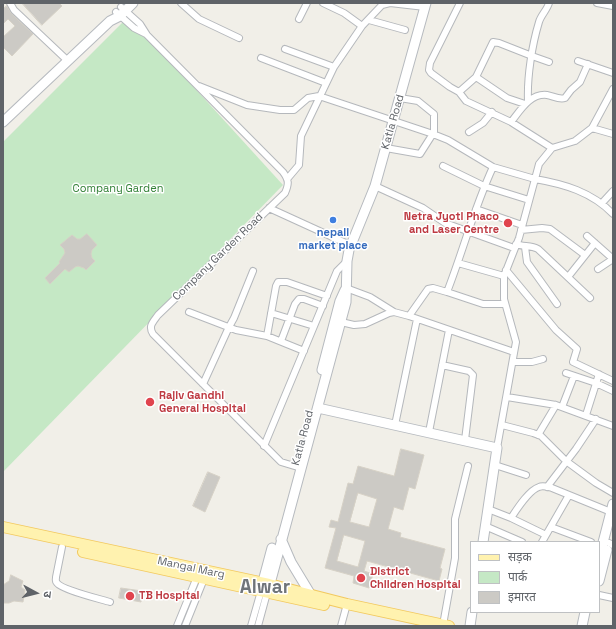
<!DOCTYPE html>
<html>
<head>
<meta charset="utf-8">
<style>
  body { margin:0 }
  #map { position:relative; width:616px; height:629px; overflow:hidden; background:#f1efe8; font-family:"Space Grotesk","Noto Sans Devanagari",sans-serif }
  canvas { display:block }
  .frame { position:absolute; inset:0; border:4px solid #5f6368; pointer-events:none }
  .legend { position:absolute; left:470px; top:541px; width:130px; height:72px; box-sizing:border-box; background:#fff; border:1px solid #bfc1c3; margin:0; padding:5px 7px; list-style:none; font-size:12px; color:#5f6368 }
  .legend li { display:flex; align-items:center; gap:8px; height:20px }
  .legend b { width:20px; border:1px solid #bfc1c3 }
  .north { position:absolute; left:16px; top:573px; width:40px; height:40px; -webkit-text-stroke:3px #fff; paint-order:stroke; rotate:97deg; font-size:11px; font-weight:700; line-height:16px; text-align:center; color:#5f6368 }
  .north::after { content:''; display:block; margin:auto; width:14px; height:18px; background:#5f6368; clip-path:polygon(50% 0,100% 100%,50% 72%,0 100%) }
</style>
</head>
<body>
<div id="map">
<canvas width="616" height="629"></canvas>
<div class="frame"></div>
<ul class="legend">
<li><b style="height:5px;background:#fff2af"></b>सड़क</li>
<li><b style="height:11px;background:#c5e8c5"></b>पार्क</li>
<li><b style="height:11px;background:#cccac5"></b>इमारत</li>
</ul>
<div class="north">उ</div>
</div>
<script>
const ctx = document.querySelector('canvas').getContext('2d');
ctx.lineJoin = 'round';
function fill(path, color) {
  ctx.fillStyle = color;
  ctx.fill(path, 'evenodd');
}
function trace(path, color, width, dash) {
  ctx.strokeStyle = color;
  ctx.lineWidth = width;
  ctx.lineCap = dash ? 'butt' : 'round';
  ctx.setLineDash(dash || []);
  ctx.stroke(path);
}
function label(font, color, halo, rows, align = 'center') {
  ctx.font = font + ' "Space Grotesk",sans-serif';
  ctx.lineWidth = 3;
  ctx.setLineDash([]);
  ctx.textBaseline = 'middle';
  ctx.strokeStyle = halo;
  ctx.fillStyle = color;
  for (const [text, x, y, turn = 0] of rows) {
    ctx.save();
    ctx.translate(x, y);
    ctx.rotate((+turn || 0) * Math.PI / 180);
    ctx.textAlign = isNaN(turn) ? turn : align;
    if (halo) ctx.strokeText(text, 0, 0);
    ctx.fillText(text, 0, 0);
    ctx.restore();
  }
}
fill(new Path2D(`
  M129 16 283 185 3 472V142Z`), '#c5e8c5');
const building = new Path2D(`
  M22 3H59L62 6 42 25Z
  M7 6 11 13 33 34 12 56 3 47V37L15 26 8 19 3 24V9Z
  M87 234 97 245 92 250 91 254 92 258 95 261 86 270 84 268 78 266 75 267 69 272 65 269 50 284 45 278 60 263 59 262 65 253 64 249 60 245 72 235 77 239H80Z
  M401 449 424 455 415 489 409 487 403 510 394 507 388 529 401 533 400 537 445 549 440 568 442 569 439 581 367 561 364 571 373 574 369 588 353 583 354 576 325 568 336 528 329 527 331 520 338 522 348 483 353 484 358 466 394 476ZM358 493 377 499 369 527 350 522ZM344 535 365 541 358 567 337 561Z
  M208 472 220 477 205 512 193 506Z
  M11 575 23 581 21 587 25 590 23 602 14 601 9 603H3V585L9 581Z
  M121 588 142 591 141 602 119 598Z`);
fill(building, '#cccac5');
trace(building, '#d6d1c6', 1);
const street = new Path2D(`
  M10 3 14 10 68 61
  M181 3 199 19 239 38
  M323 3 344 13 362 26
  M460 3 430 63 429 70 431 73 450 87 459 92 466 101 511 122 552 148
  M597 3 613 6
  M121 7 140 24 147 35 283 172C289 180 289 184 285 193L158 315C153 322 148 326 153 334L281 462 301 468
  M116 12 134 28 146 34
  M299 19 307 3
  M369 20 405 30
  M285 49 334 67
  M261 58 326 83
  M578 61 613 73
  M476 77 507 98 525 104
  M199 86 247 105 280 110H294L308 98 319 96 433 134 448 140 493 167 535 179 519 238 504 276V299L516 342 514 353
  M613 89 592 128 575 141 552 148 539 164 535 179C564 184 592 192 613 214
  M459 92 476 77 493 42 499 43 532 56 549 62
  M528 101C527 77 532 45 539 22 541 15 547 10 549 3
  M511 122C520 111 530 93 547 95 553 96 559 100 565 98L571 90 580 82 588 64
  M592 128 613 134
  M469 132 483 123 492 112
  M386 148 420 154 434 132V114L418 101 400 98
  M443 166 484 186 529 200
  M288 178 299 165 301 136 334 67 362 26 382 5 390 3 425 7
  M375 186 423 208 445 223 514 248
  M602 203 613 191
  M269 208 350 245
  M476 209 522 225
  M521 230 542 228 550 229 585 255
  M587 236 613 259
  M516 244C523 247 531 245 538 249L590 298
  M525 247 527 262 557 304
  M458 263 504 276
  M598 269 613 259
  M506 270 556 330 577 349 573 362 613 381
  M568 277 595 243
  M346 288 370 297 394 312
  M447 292 483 304H505
  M189 312 236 330 267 336 304 351
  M271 313 314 326
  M409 316 428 289 433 288 447 292C463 251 474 208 493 167
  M341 322 354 325 365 324 389 313 394 312 409 316 511 351 514 353 497 448
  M267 336 276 286 278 282H287L327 296
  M281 341 295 304 299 299H304L323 306
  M513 362H532L543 359
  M442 365 469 371 473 375 465 440
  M566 373 596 383 613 391
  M203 384 229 327 234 318 253 271
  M507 397 556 405 613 426
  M562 407 574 376
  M586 415 599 374
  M395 425 417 319
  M502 425 533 433 541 436 566 461 596 483 613 493
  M429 432 449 330
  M538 435 556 405
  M264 446 337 271 347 261
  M495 465 526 475
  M547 487 576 449 596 419
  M488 509 511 518 546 535
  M511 518C517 509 529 490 539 487 543 485 548 487 552 488L611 512
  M485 526 522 542
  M551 527 591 542
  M542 542 569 495
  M609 543 613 545
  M62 547 56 577C56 580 55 581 57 583 62 590 100 599 110 602
  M599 595 613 598
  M443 625 455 558V519L468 466
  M177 626 197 577
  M185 626 204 579
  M251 626 261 591
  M258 626 267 593
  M341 626 347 604`);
const secondary = new Path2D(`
  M3 122 110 21 120 16 133 3
  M322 370 340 301 345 290
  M318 408 497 448 483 542
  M281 539 291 562 311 595
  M599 558 613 504
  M599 581 607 550
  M261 589 272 548
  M268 591 346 302 347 261 349 250 375 186 426 3
  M470 626 472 612
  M582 626 585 612`);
const primary = new Path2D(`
  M3 527 269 584 347 604 449 626
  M83 552 324 605`);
trace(street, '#b5b8bc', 8);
trace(secondary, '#b6babf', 11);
trace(primary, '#f2c960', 12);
trace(street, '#fff', 6);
trace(secondary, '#fff', 9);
trace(primary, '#fff2af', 10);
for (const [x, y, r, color] of [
  [333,220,4,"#3f7fe0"],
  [508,223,5,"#e0444e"],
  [150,402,5,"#e0444e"],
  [361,578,5,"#e0444e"],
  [130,596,5,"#e0444e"]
]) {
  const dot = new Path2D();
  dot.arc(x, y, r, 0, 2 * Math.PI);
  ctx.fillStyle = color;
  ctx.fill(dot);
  trace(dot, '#fff', 1.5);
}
label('11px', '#5f6368', '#fff', [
  ["Katla Road",393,122,-74],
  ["Company Garden Road",218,257,-44],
  ["Katla Road",303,438,-75],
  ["Mangal Marg",191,568,12]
]);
label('11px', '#348238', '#fff', [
  ["Company Garden",118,189]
]);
label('bold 11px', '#be3a42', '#fff', [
  ["Netra Jyoti Phaco",499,217,"right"],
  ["and Laser Centre",499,230,"right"],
  ["Rajiv Gandhi",159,396],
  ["General Hospital",159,409],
  ["District",370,572],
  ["Children Hospital",370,585],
  ["TB Hospital",139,596]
], 'left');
label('bold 11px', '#366cbe', '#fff', [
  ["nepali",333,233],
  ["market place",333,246]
]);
label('bold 19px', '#70757a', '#fff', [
  ["Alwar",265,588]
]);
</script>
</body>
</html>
